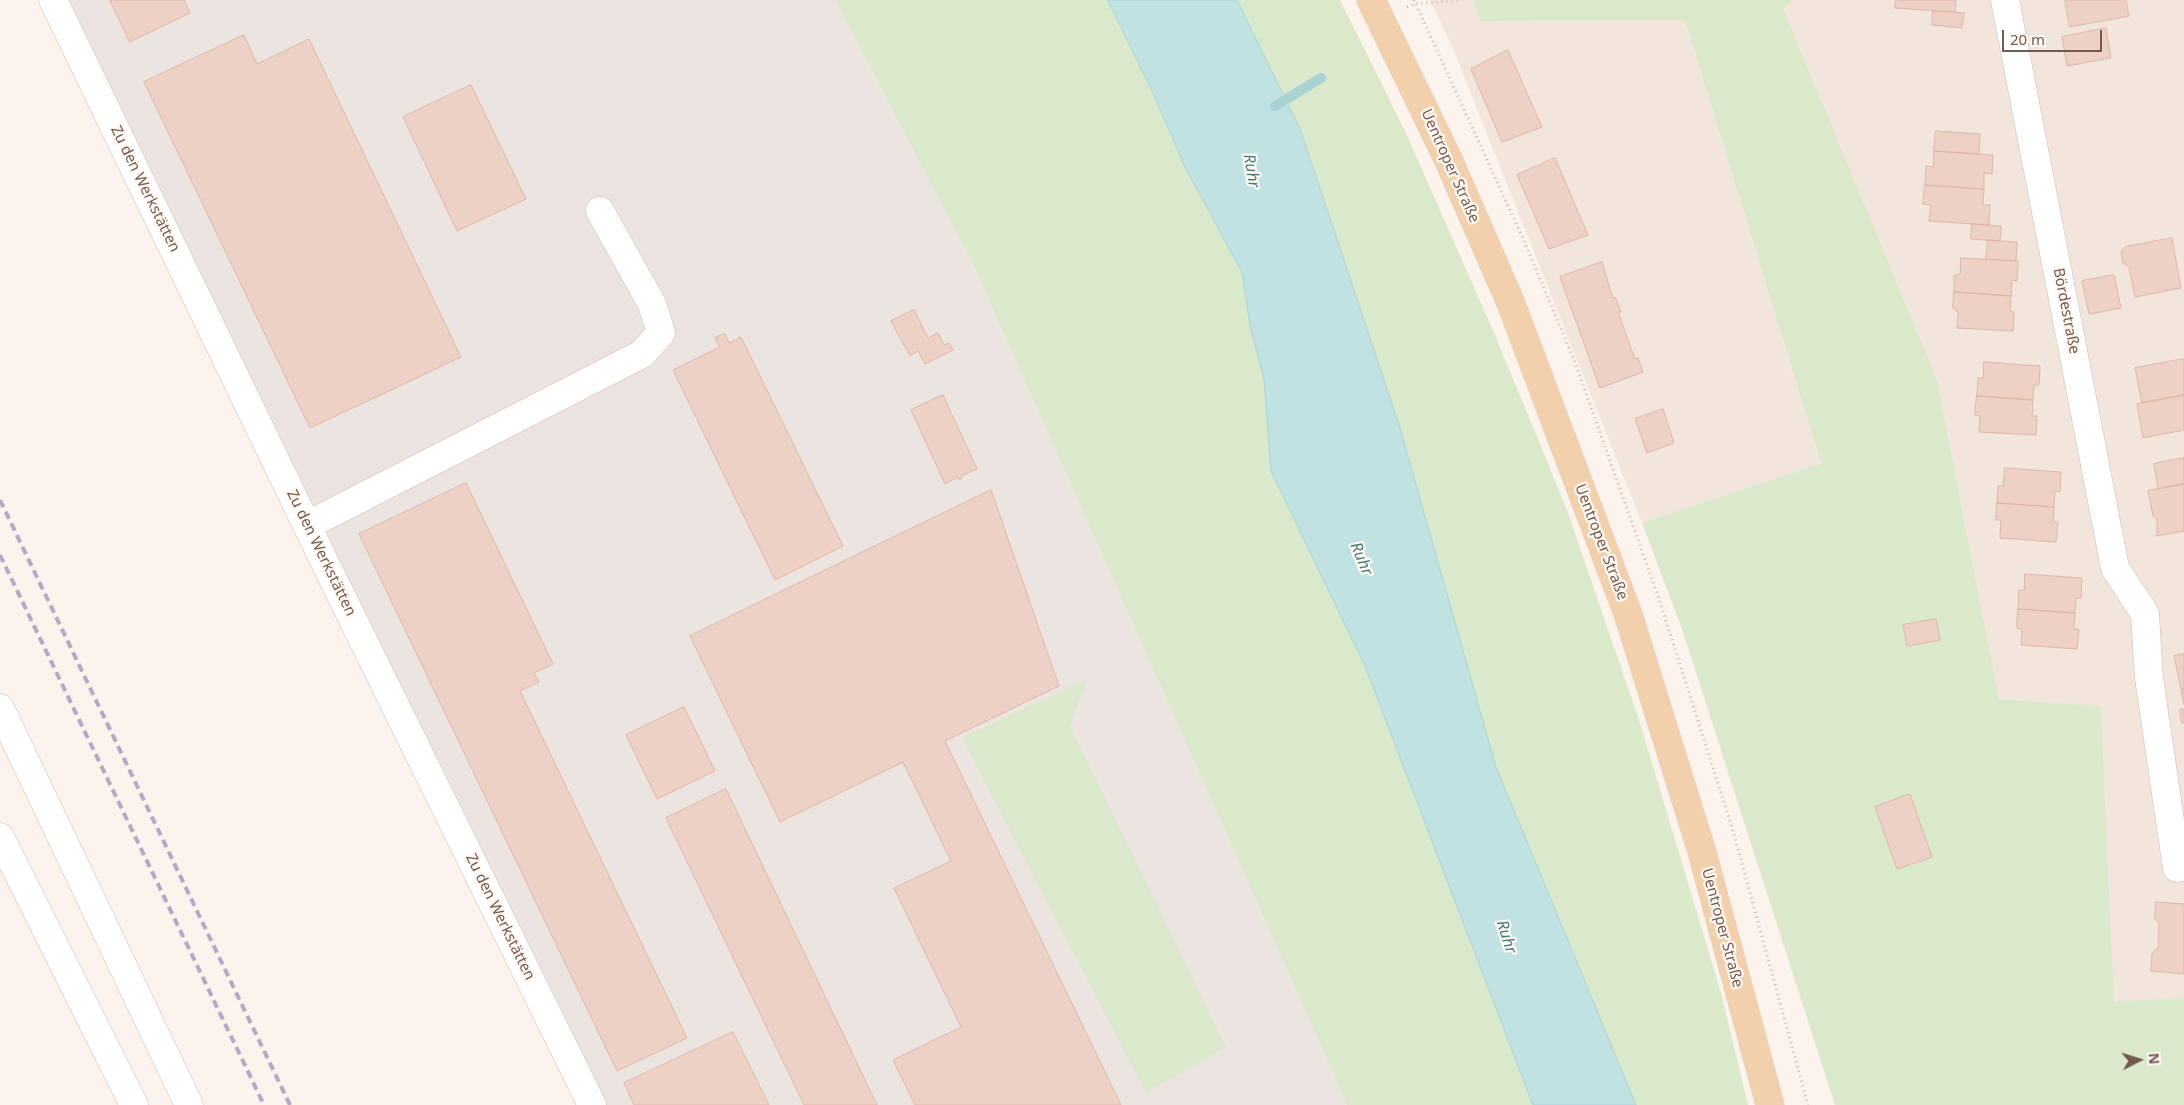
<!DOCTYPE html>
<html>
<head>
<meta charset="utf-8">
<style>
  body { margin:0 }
  #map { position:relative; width:2184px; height:1105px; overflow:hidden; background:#fbf3ec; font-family:"Noto Sans",sans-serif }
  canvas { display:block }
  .north { position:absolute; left:2114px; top:1035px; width:50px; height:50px; -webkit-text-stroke:4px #fef8f2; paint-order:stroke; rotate:85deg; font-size:14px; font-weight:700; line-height:20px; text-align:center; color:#745950 }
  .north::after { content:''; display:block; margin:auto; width:18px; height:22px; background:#745950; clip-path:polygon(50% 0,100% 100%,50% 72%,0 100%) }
  .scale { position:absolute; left:2002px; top:30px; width:100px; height:22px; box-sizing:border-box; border:2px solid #745950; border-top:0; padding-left:6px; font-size:15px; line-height:18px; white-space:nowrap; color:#745950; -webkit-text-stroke:4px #fef8f2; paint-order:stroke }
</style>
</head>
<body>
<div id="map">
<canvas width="2184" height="1105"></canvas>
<div class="north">N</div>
<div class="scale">20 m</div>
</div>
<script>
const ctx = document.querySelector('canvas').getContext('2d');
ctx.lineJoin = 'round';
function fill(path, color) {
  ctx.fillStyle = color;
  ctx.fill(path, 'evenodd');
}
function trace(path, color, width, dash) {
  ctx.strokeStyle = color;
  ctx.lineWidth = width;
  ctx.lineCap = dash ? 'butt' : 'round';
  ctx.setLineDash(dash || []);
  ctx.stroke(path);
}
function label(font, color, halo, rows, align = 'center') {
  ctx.font = font + ' "Noto Sans",sans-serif';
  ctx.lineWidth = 4.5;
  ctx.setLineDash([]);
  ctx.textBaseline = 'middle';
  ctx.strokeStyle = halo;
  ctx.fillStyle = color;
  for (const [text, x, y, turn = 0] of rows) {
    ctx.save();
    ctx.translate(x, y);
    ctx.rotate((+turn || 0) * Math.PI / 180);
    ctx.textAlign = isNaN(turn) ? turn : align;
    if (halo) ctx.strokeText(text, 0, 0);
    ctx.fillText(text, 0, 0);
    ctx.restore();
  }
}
fill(new Path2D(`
  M1430 0H1473L1482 21 1685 20 1821 465 1642 523 1454 51Z
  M1793 0H2184V998L2114 1003 2101 706 1999 699 1937 380 1783 8Z`), '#f2e5db');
fill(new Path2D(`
  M40 0H835L974 267 1347 1105H582Z`), '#ebe4e1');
fill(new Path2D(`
  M835 0H1108L1153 93 1186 169 1242 272 1250 326 1264 379 1271 471 1365 666 1533 1105H1347L974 267Z
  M1237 0H1340L1405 131 1495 335 1567 510 1640 723 1721 993 1748 1105H1636L1496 767 1399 425 1300 129Z
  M1473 0H1793L1783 8 1937 380 1999 699 2101 706 2114 1002 2184 998V1105H1835L1682 629 1642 523 1821 464 1685 20 1481 21Z
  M1087 679 1070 726 1226 1047 1146 1093 962 738Z`), '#dae8cb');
const water = new Path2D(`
  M1108 0H1237L1300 129 1399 425 1496 767 1636 1105H1533L1365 666 1271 471 1264 379 1250 326 1242 272 1186 169 1153 93Z`);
fill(water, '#c1e2e3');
trace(water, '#a9d2d4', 1);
trace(new Path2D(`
  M1275 106 1321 78`), '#a9d2d4', 10);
const building = new Path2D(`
  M110 0H184L190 13 130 42Z
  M1896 0H1956L1955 12 1895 8Z
  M2065 0H2126L2129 16 2070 27Z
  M1933 11 1964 13 1962 28 1932 25Z
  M2106 28 2111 58 2067 66 2062 37Z
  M244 35 257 64 309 39 461 357 310 428 144 82Z
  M1508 50 1542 127 1502 142 1471 69Z
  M471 85 526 199 457 231 403 117Z
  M1936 131 1980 134 1979 154 1934 151Z
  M1934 151 1993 155 1992 174 1984 173V189L1925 185 1926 166 1933 167Z
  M1555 158 1588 235 1549 249 1517 175Z
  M1925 185 1984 189 1983 205H1990L1989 225 1929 221 1931 205 1923 204Z
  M1972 224 2001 226 2000 241 1971 239Z
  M2172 238 2181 288 2135 297 2129 267 2123 263 2121 252 2125 247Z
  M1988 240 2017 242 2016 261 1986 259Z
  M1961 258 2018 261 2017 281 2012 280 2011 296 1954 292V276L1960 274Z
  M1602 262 1613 299 1615 297 1621 312H1618L1635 359 1638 358 1643 372 1600 388 1560 277Z
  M2114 275 2121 308 2089 314 2082 281Z
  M1954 292 2011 296 2010 311 2014 312 2013 331 1957 328 1958 312 1953 308Z
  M914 310 928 338 938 333 944 345 949 343 953 350 925 364 918 351 910 356 891 321Z
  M725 334 729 343 741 337 843 546 775 580 673 370 720 347 715 338Z
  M2184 359V395L2142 403 2135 368Z
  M1984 362 2040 366 2039 385H2034L2033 400 1977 396 1978 378H1983Z
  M943 395 977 469 961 476 962 478 960 480 958 477 945 484 911 410Z
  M2184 395V430L2143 438 2137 404Z
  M1977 396 2033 400 2032 416H2037L2036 435 1979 432 1980 416 1975 415Z
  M1663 409 1674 443 1647 453 1635 419Z
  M2184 458V484L2158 489 2154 464Z
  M2005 468 2061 472 2060 492 2055 491 2054 507 1997 503 1998 486H2003Z
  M466 483 553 664 534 673 539 682 520 691 687 1038 617 1071 359 534Z
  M2184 484V531L2157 536V519L2153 516 2148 491Z
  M991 490 1059 686 945 741 1121 1105H915L893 1060 961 1027 894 888 951 861 903 762 780 822 690 636Z
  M1997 503 2054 507 2053 522H2058L2056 542 2000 538 2001 520H1996Z
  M2025 574 2082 578 2081 598H2076L2075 613 2018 609 2019 590H2024Z
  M2018 609 2075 613 2074 629H2079L2077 649 2021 645 2022 629 2017 628Z
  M1936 619 1940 640 1907 646 1903 625Z
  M2184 654V688L2181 689 2174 656Z
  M2184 689V705L2181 690Z
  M684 707 715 771 657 799 626 735Z
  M2180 709H2184V723H2182Z
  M726 789 877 1105H804L666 818Z
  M1910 794 1932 857 1897 869 1875 807Z
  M2156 902 2184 904V974L2151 971 2152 953 2158 948 2159 924 2155 918Z
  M733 1032 769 1105H634L624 1083Z`);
fill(building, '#eed1c6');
trace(building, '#dfb7a8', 1);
const minor = new Path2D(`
  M53 0 325 563 592 1105
  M2005 0 2115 568 2145 614 2149 678 2177 868
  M308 525 642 354 661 333 652 304 600 211
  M0 708 189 1105
  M0 837 134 1105`);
const major = new Path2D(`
  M1371 0 1448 159 1510 301 1628 614 1702 852 1770 1105`);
trace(minor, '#cfbdb4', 29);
trace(major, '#d8d1ce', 29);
trace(new Path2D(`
  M1414 0 1525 243 1575 362 1659 599 1732 827 1808 1105
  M1407 7 1416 4 1458 0`), '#d3b4a8', 3, [1, 4]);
trace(minor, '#fff', 28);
trace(major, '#f2d0ab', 28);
trace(new Path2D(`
  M0 500 290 1105
  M0 555 264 1105`), '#b5aac5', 4, [8, 5]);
label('15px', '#745950', '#fef8f2', [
  ["Uentroper Straße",1450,166,66],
  ["Zu den Werkstätten",145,189,64],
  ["Bördestraße",2066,311,79],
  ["Uentroper Straße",1601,542,69],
  ["Zu den Werkstätten",321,553,64],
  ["Zu den Werkstätten",500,917,64],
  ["Uentroper Straße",1722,928,75]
]);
label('italic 16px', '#487b7e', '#fef8f2', [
  ["Ruhr",1251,171,80],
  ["Ruhr",1361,559,67],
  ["Ruhr",1506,937,72]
]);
</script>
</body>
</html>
